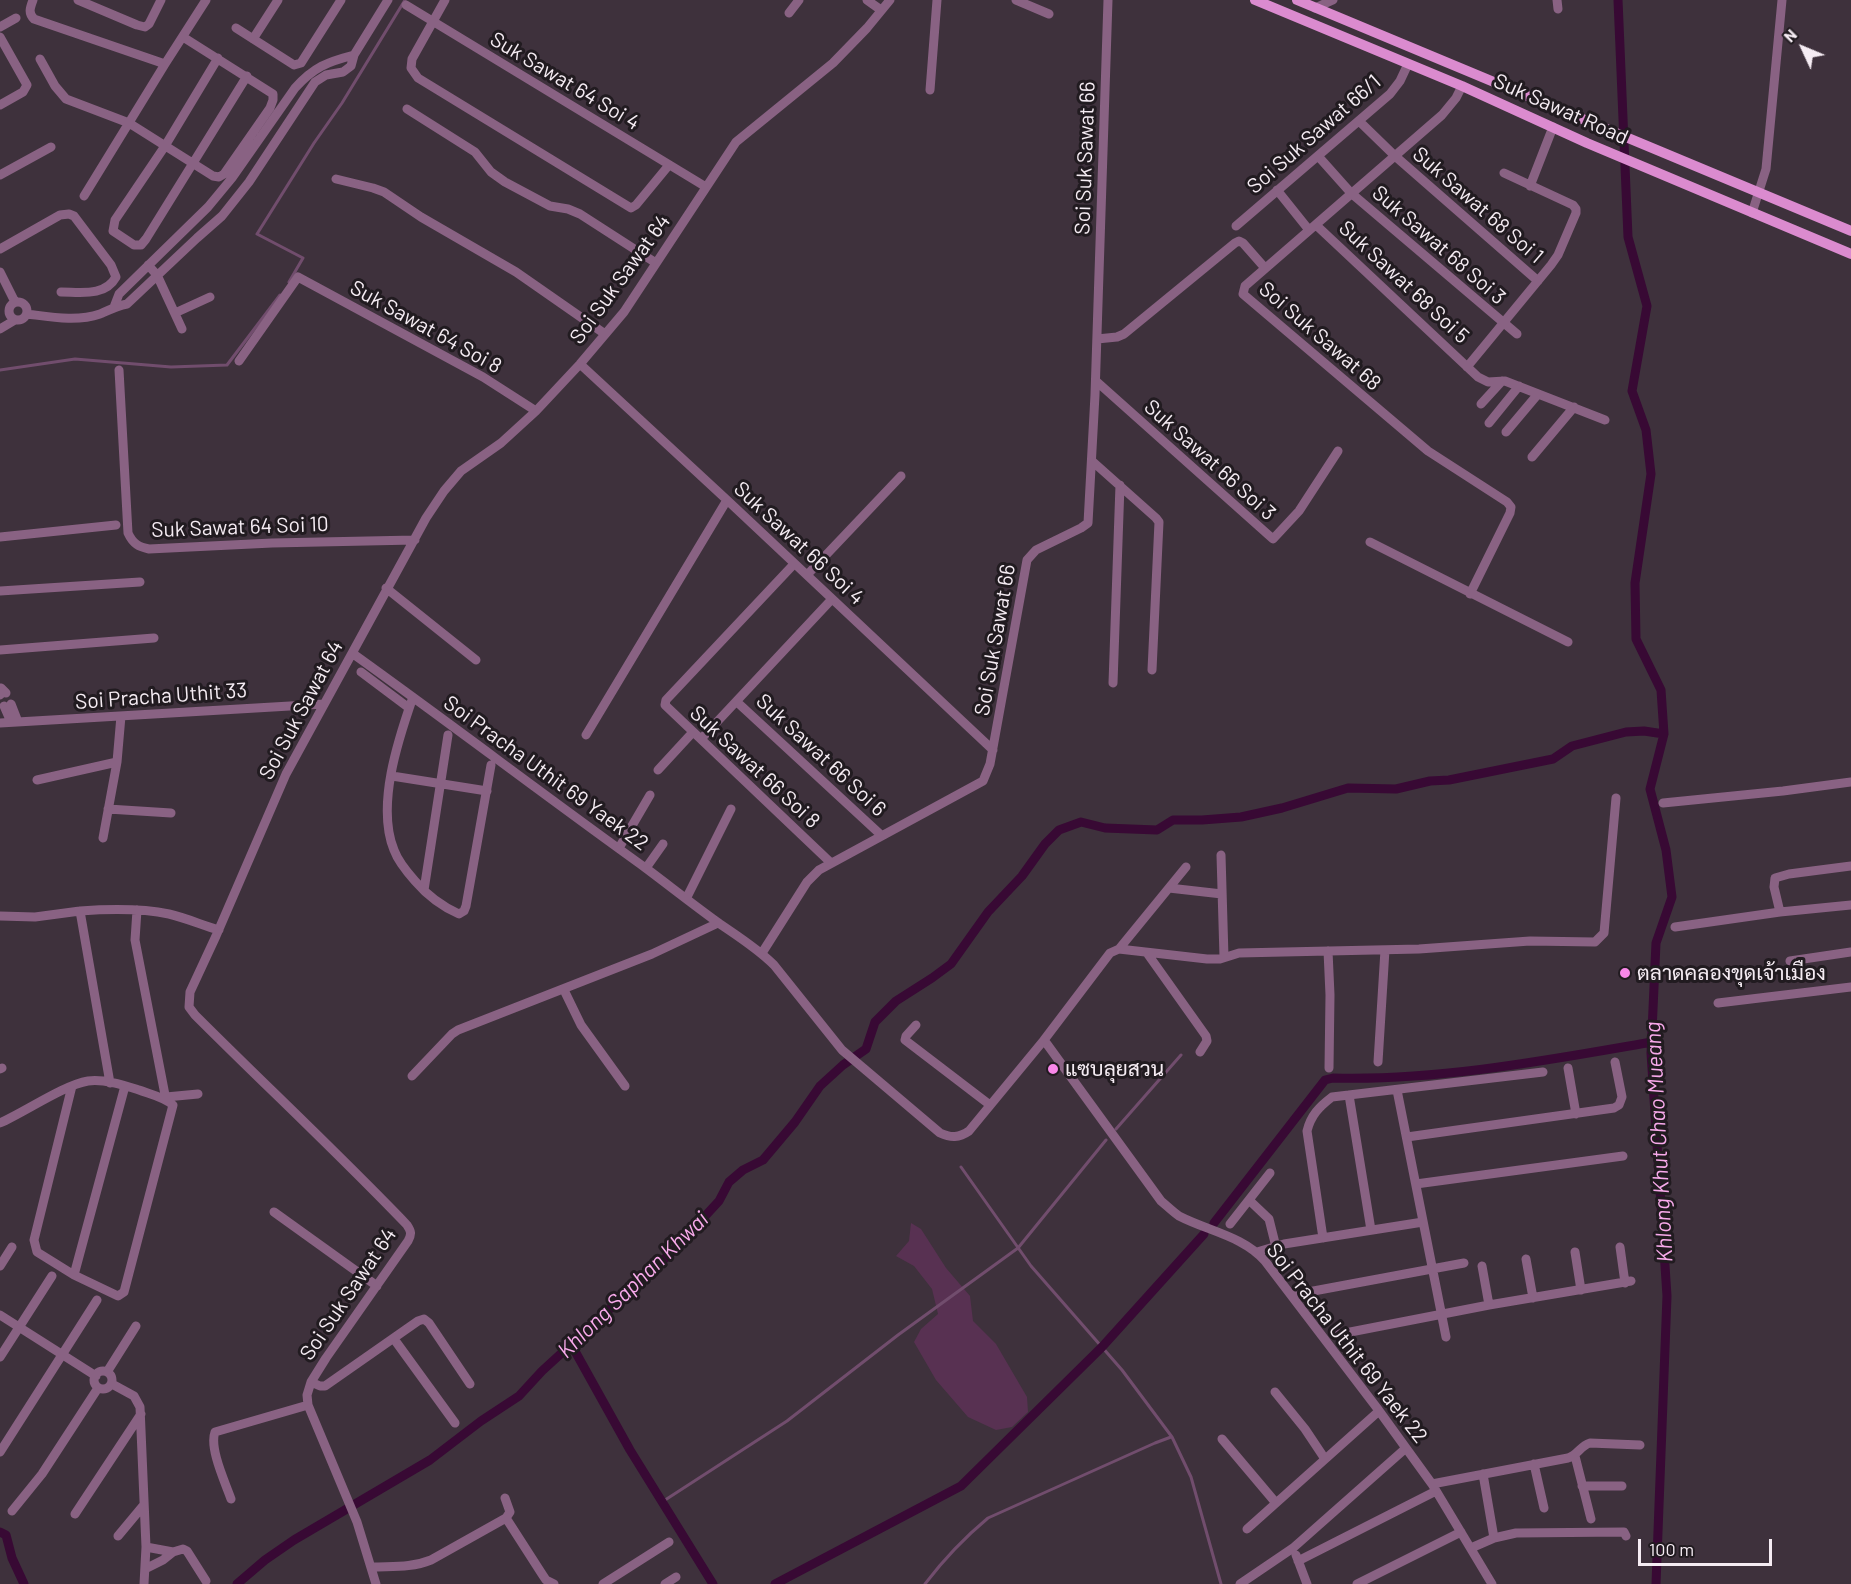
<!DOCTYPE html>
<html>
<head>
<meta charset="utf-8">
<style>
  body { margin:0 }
  #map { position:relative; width:1851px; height:1584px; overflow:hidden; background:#3e313c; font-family:Barlow,sans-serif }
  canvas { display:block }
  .north { position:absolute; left:1773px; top:18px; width:60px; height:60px; -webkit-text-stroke:4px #211b20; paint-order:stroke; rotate:314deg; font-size:16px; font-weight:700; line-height:24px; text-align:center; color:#f5ecf3 }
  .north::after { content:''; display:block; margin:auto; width:21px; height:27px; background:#f5ecf3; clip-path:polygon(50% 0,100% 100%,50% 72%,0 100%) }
  .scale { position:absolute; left:1638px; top:1539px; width:134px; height:27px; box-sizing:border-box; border:3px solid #f5ecf3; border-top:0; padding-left:8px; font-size:18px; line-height:21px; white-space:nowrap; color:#f5ecf3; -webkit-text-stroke:4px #211b20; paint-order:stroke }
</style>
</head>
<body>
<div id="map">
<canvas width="1851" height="1584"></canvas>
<div class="north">N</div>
<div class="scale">100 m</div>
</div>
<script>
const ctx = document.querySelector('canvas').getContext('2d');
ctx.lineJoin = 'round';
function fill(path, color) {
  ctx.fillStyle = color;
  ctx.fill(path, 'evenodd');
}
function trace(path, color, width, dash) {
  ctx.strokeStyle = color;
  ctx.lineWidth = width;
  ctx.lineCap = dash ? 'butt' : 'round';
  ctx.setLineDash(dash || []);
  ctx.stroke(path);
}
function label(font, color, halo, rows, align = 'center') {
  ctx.font = font + ' Barlow,Sarabun,sans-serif';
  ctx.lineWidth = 6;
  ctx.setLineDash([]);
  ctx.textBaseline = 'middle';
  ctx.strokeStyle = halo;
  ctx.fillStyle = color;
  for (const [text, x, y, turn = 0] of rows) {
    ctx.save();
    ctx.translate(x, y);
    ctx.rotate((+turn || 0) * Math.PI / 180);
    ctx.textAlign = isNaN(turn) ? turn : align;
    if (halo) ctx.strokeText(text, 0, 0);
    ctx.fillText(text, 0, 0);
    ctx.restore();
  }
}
fill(new Path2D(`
  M911 1223 921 1229 946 1268 970 1296 973 1321 996 1344 1027 1397 1028 1412 1012 1427 996 1430 968 1417 936 1380 914 1342 921 1329 938 1314 932 1289 914 1266 896 1256 909 1241Z`), '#583152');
trace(new Path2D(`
  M289 282 303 258 257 234 314 143 342 103 405 0
  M0 370 75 359 171 367 227 365 280 295
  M1116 1129 1181 1055
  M961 1167 1031 1266 1122 1370 1172 1437 1191 1477 1221 1584
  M662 1502 787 1421 898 1335 1018 1248 1106 1140
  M925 1584C944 1559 964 1538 988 1518L1155 1443 1171 1437`), '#714d6d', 3);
trace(new Path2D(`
  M1618 0 1628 237 1647 306 1632 391 1646 430 1651 474 1635 583 1636 639 1661 690 1664 734 1650 789 1666 850 1672 897 1656 943 1651 1053 1667 1296 1656 1584
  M1214 1223 1325 1080 1333 1078C1438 1081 1548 1060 1652 1042
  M571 1344 630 1450 713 1584
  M0 1532 6 1535 12 1558 24 1584
  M237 1584 265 1560 294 1540 430 1460 481 1421 519 1396 542 1371 672 1252 719 1201 729 1182 743 1170 763 1160 795 1122 820 1086 843 1065 866 1049 875 1022 896 1001 932 978 951 964 988 912 1022 876 1045 844 1059 830 1081 822 1105 828 1157 830 1173 820H1202L1241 817 1282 808 1348 788 1396 789 1430 781 1449 780 1553 759 1572 746 1626 732 1644 731 1664 734
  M775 1584 961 1486 1102 1347 1204 1234`), '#380934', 9);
trace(new Path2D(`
  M33 0C30 8 28 13 34 19L165 64
  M78 0 137 25 145 27 149 24 161 0
  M445 0 412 59 411 68 418 78 631 208 636 205 669 165
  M867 0 881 10
  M1016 0 1049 14
  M1557 0 1558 9
  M406 5 706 187
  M1315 8 1333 0
  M789 13 799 0
  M0 27 16 18
  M236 28 294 65 301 63 341 0
  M0 37 27 85 23 92 0 105
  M253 39 278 0
  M218 58 165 146 115 220 113 231 134 245H141L146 239 247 76
  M40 59 55 86 66 99 129 123 213 176 219 177 224 174 270 108 273 100V94L183 37
  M1462 86 1456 98 1442 115 1245 286 1243 294 1428 451 1507 502 1511 507 1510 513 1470 594
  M930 90 937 0
  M407 109 475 152 491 172 505 182 550 206 568 209 580 214 656 263
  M1359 121 1395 156 1538 281
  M1318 156 1351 193 1517 334
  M0 175 51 147
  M336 179 373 188 384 192 421 217 516 272 605 334
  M1530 186 1553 127
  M1277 190 1309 230
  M84 196 165 64 206 0
  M1752 213 1766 169 1782 0
  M1316 225 1478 377 1488 382 1505 381 1605 420
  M1236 226 1390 94 1400 81 1408 64
  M0 249 60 215 69 214 74 216 111 265 116 277C105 297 80 292 61 292
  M148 265 157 275 182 329
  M0 272 15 302
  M9 311a9 9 0 1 1 18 0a9 9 0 1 1-18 0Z
  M114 307 119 294 208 207 232 178 295 88C314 67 327 62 354 55
  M175 313 210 297
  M27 314C51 317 77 322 100 314 109 310 117 306 127 304L197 238 222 216 249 182 315 82 326 75 343 72 351 66 354 55 388 0
  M0 329 15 320
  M1097 339 1117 337 1124 334 1235 243 1239 241 1243 243 1265 268
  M239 361 298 277 483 377 536 411
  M580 364 727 500 993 750
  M1467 367 1551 265 1558 255 1576 213V209L1573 205 1504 173
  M119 370 128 533C133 544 139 547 149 549L272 543 415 540
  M1096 381 1273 539 1299 511 1338 451
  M1481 404 1502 381
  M1489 423 1519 386
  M1506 432 1538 394
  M1532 457 1574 407
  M1092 461 1156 518 1159 522 1152 670
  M0 537 116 525
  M1370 542 1568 642
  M794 564 666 700 665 705 830 862
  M807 575 901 476
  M386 588 476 660
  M0 591 140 582
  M0 650 154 638
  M352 653C451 724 548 798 647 869 671 887 695 906 720 924 739 937 758 949 774 965L842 1050 940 1133C951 1138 959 1138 969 1131L1044 1040 1161 1201C1167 1206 1173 1212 1179 1216 1208 1231 1243 1236 1265 1261L1377 1408 1432 1484 1492 1584
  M361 672 409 708
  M1113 683 1120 485
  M0 695 1 688 6 693
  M413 697C398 740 376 806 394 850 398 861 407 872 415 881 427 895 441 906 459 914L464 911 466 906 491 765
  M737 702 881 835
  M11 704 18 722
  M4 706 11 722
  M0 723 324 704
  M586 735 727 500
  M701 739 832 599
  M658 770 693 732
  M392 776 487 791
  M37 780 117 762
  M1663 803 1783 791 1851 782
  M108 809 171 813
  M103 838 117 762 121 716
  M619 848 650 795
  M1221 855 1224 957
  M646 868 663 844
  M1169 888 1222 894
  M424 890 448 735
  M687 897 731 809
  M137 910 135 940 166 1100
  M1780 912 1774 887 1775 878 1789 874 1851 866
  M0 916 35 917 80 911
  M1675 927 1780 912 1851 905
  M1119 949 1186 867
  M1328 951 1330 995 1329 1068
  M762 953 807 882 819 870 983 781 990 764 1027 560 1036 550 1081 528 1088 523 1095 395 1108 0
  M1147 953 1206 1036 1207 1041 1200 1052
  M1790 961 1851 952
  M564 990 581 1025 625 1086
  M1718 1003 1851 987
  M916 1025 906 1036 905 1040 990 1105
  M1044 1040 1110 953 1119 949 1207 959H1220L1239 953 1419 949 1530 941 1595 942 1604 933 1616 798
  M1378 1062 1385 950
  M1568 1068 1576 1114
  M0 1069 2 1068
  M412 1076 452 1034 458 1030 652 954 718 923
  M110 1083 80 911C109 909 140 908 169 914 186 918 202 925 219 930
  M1397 1090 1446 1337
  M1349 1095 1371 1230
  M166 1097 198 1094
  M0 1123C25 1112 64 1085 88 1081 105 1079 123 1085 139 1090 150 1094 164 1097 173 1105L124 1292 118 1296 74 1275 37 1252 34 1240 72 1086
  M1407 1137 1614 1108 1619 1105 1622 1097 1615 1062
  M1416 1184 1623 1156
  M1249 1200 1269 1219 1276 1247
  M274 1212 377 1286
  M1230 1224 1270 1173
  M1323 1238 1307 1131C1311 1115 1319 1107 1332 1097L1543 1072
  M1620 1247 1625 1283
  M1257 1252 1284 1244 1423 1222
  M1575 1252 1581 1290
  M1526 1259 1533 1298
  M0 1266 12 1247
  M1482 1266 1489 1305
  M74 1275 125 1086
  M1292 1295 1464 1263
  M0 1315 96 1376
  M1335 1335 1489 1305 1631 1281
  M394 1339 455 1423
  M0 1357 52 1276
  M94 1380a9 9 0 1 1 18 0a9 9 0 1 1-18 0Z
  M107 1372 136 1326
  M311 1382 320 1386H325L418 1321 424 1319 429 1323 470 1384
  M112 1384 134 1396 140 1407 146 1547 144 1584
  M1275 1392 1305 1429 1325 1459
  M1222 1439 1276 1503
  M0 1452 97 1300
  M1575 1456 1591 1519
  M1534 1464 1544 1508
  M1483 1474 1494 1538
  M1432 1484 1568 1458C1578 1455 1580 1446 1590 1443L1640 1445
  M1582 1486H1622
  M231 1499C225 1482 209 1448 215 1432L308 1405
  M12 1511 42 1474 98 1388
  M75 1514 141 1414
  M506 1518 542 1574 546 1580 554 1584
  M1247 1529 1379 1411
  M118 1536 143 1506
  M146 1547 173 1552 183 1549 187 1551 206 1581
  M1471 1548 1494 1538 1516 1533 1624 1532 1626 1536
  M1296 1555 1307 1584
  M1298 1561 1436 1491
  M372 1567C393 1566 411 1568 431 1560L506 1518 510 1512 505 1498
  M145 1569 163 1560 173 1552
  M376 1584 357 1522 308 1405 307 1395 311 1382 326 1358 408 1241C412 1234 411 1231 407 1225 338 1153 265 1085 195 1015L189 1007 190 992 216 936 286 774 426 518 444 491 461 471 501 443 536 411 580 364 624 312 736 142 833 63 867 28 890 0
  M603 1584 669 1542
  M665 1584 676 1577
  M1240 1584 1293 1548 1406 1448
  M1357 1584 1461 1532`), '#896283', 9);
trace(new Path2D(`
  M1255 0 1462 86 1587 143 1851 254
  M1297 0 1851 231`), '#db8bcf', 10);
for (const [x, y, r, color] of [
  [1625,973,6,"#f987e9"],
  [1053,1069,6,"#f987e9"]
]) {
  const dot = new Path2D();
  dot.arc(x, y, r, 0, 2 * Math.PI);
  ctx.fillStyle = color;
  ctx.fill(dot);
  trace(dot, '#211b20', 2);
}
label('21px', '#f5ecf3', '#211b20', [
  ["Suk Sawat 64 Soi 4",565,81,31],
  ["Suk Sawat Road",1561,109,24],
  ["Soi Suk Sawat 66/1",1314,134,-41],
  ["Soi Suk Sawat 66",1085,158,-88],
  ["Suk Sawat 68 Soi 1",1478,205,41],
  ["Suk Sawat 68 Soi 3",1439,245,41],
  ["Soi Suk Sawat 64",620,279,-54],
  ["Suk Sawat 68 Soi 5",1404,282,43],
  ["Suk Sawat 64 Soi 8",426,327,29],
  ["Soi Suk Sawat 68",1320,336,41],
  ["Suk Sawat 66 Soi 3",1210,460,42],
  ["Suk Sawat 64 Soi 10",240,527,-2],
  ["Suk Sawat 66 Soi 4",799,543,43],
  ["Soi Suk Sawat 66",995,640,-80],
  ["Soi Pracha Uthit 33",161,696,-4],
  ["Soi Suk Sawat 64",301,710,-62],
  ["Suk Sawat 66 Soi 6",821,755,43],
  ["Suk Sawat 66 Soi 8",755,767,43],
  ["Soi Pracha Uthit 69 Yaek 22",546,773,36],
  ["Soi Suk Sawat 64",348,1294,-56],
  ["Soi Pracha Uthit 69 Yaek 22",1347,1343,52]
]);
label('21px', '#f5ecf3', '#211b20', [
  ["ตลาดคลองขุดเจ้าเมือง",1637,973],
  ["แซบลุยสวน",1065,1069]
], 'left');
label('italic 22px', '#f8aaeb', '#211b20', [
  ["Khlong Khut Chao Mueang",1659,1142,-93],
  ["Khlong Saphan Khwai",633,1285,-44]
]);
</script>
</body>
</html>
